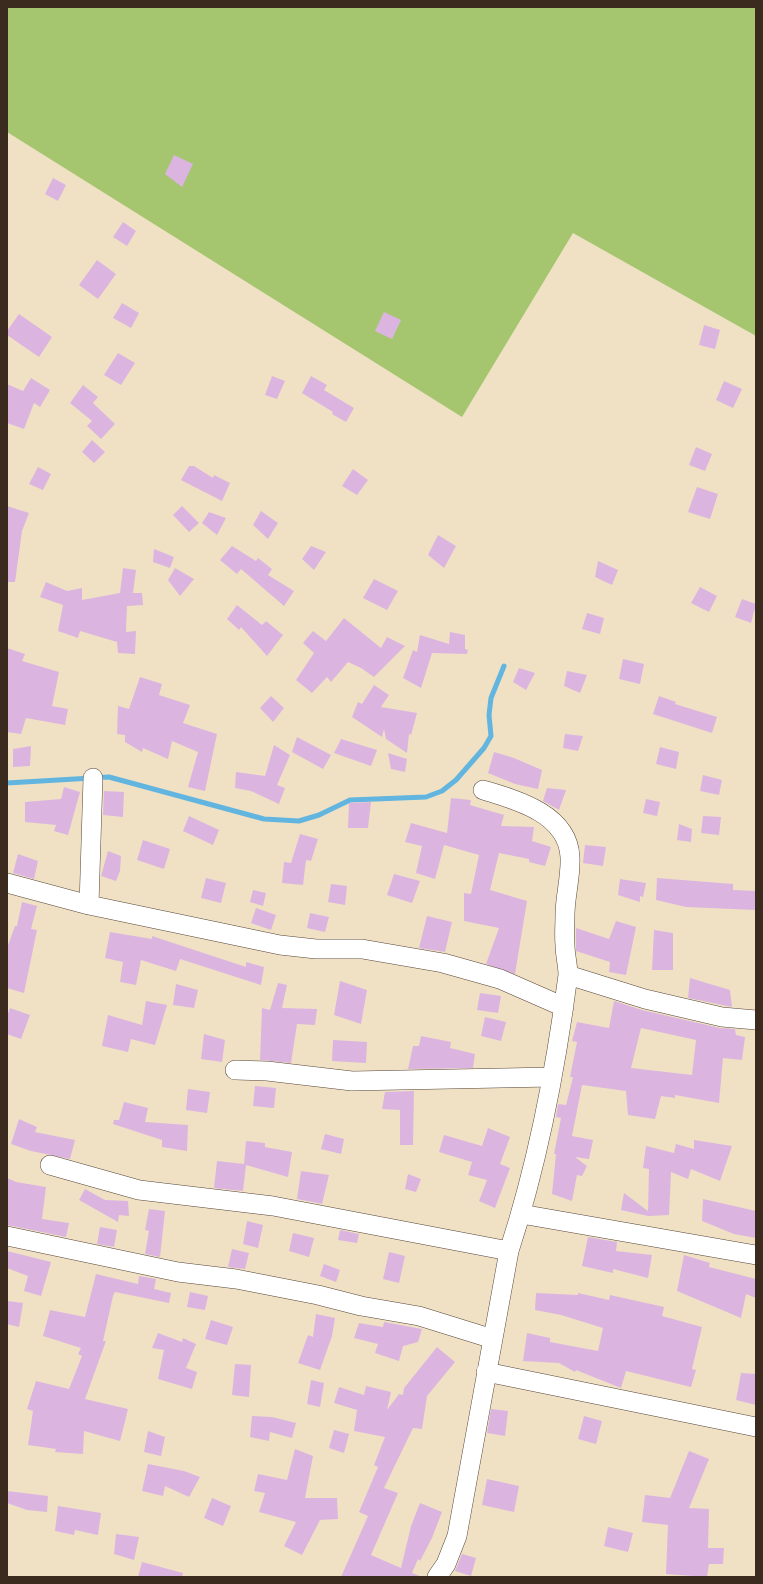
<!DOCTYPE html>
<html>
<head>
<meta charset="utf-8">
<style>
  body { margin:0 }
  #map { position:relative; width:763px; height:1584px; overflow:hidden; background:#f0e1c5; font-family:Sriracha,sans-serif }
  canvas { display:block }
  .frame { position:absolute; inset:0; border:8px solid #3b2a1e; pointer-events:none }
</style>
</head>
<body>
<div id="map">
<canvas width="763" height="1584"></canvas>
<div class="frame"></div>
</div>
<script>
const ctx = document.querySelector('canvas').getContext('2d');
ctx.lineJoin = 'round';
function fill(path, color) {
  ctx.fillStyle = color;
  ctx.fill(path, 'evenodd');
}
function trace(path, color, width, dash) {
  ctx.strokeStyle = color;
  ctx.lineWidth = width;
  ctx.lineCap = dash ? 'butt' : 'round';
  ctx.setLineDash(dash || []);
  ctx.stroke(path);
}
fill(new Path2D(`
  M7 7H756V336L573 233 462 417 7 132Z`), '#a5c66f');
trace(new Path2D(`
  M7 783 109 777 264 819 299 821 319 815 350 800 426 797 442 791 456 780 484 748 491 736 489 715 491 698 504 666`), '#62b5de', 5);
fill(new Path2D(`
  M174 155 193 164 182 187 165 174Z
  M53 178 66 185 58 201 45 194Z
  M123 222 136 231 127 246 113 237Z
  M97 260 116 274 98 299 79 285Z
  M122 303 139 313 131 328 113 318Z
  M384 312 401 320 392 339 375 331Z
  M19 314 52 337 39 357 7 335V331Z
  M704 325 720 330 715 349 699 345Z
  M118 353 135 363 121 385 104 375Z
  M272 376 285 381 277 399 265 395Z
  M311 376 327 385 324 390 354 408 346 422 332 414 333 412 302 393Z
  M31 378 50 390 40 407 34 403 24 429 7 423V384L23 391Z
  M724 381 742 389 733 408 716 400Z
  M83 385 98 397 93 403 115 424 101 439 87 426 92 421 70 403Z
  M92 440 105 452 94 463 82 452Z
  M696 447 712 454 705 471 689 465Z
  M189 466H194L213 478 214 475 230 483 222 501 181 480Z
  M38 467 51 474 43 490 29 484Z
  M353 469 368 480 357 495 342 486Z
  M697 487 718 494 710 519 688 512Z
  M7 506 29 513 22 531 15 582H7Z
  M182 506 199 523 189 532 173 515Z
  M261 511 278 523 268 539 253 525Z
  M209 512 226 518 217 535 202 523Z
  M438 535 456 546 444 568 428 555Z
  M232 546 256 561 258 558 272 569 268 575 294 591 284 606 241 569 237 574 220 560Z
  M311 546 326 552 314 570 302 559Z
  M154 549 174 557 170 568 153 562Z
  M598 561 618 570 612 585 595 577Z
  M123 568 136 570 133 593H142L143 605 127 606 126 632 136 631 135 654 118 653 117 642 80 631 78 638 58 631 63 605 40 597 46 582 67 591 82 588V600L120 593Z
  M175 568 194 579 180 596 168 580Z
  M374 579 398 591 387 610 363 598Z
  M700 587 717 596 709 612 691 603Z
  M742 599 756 604 751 623 735 617Z
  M237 605 262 625 266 621 283 635 267 656 241 627 239 630 227 619Z
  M587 613 604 618 600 634 582 629Z
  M344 618 381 648 387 637 405 646 374 677 361 668 348 662 331 682 327 677 312 693 296 680 314 653 303 643 313 631 326 641Z
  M450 632 465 635V649L468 650 467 654 432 653 421 688 403 678 413 650 417 652 420 635 449 644Z
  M7 648 25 654 22 661 59 672 52 706 68 709 65 725 26 718 21 734 7 732Z
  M623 659 644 664 640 684 619 679Z
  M519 668 535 673 526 690 513 682Z
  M567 671 587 675 580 693 564 686Z
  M140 677 162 684 159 695 190 705 183 723 217 734 205 791 188 787 198 752 172 741 168 759 143 748 142 752 125 742V735L117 734 118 706 129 709Z
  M374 685 389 695 381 707 417 713 411 735 409 734 407 753 386 739 384 729 382 737 352 717 358 702 362 704Z
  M271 696 284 708 273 722 260 708Z
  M659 696 676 702 675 704 717 717 712 733 653 714Z
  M565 734 583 736 578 751 563 748Z
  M297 737 331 755 323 769 292 752Z
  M341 739 377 750 371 766 334 753Z
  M274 745 290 755 277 785 285 788 279 804 251 791 235 788 236 772 265 776Z
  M31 746 30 766 13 767V749Z
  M660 747 679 752 676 769 656 764Z
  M494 752 514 758 542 770 538 789 515 784 488 773Z
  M388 753 407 759 405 772 391 769Z
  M703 775 722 780 719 795 700 791Z
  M64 787 80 792 68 835 54 831 56 825 25 822V802L61 799Z
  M547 788 566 790 559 810 543 801Z
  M104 791 124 792 123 817 103 815Z
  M451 798 471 800 470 805 504 815 501 826 534 827 532 841 551 847 545 866 529 862V859L499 853 490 890 527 901 515 974 486 964 499 928 464 921V893L471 894 479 855 444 845 435 879 416 873 422 846 405 842 411 823 447 833Z
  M646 799 660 802 657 816 643 813Z
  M371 802 368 828H348L349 803Z
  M189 816 219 830 213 845 183 831Z
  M703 816 721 817 719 835 701 833Z
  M679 824 692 829 691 842 677 840Z
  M300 834 318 839 311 861 306 860 303 885 282 883 284 862 291 863Z
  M143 840 170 849 164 869 137 860Z
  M585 845 606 847 603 866 583 863Z
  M108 851 121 856 120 871 116 881 101 876Z
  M18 854 38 861 34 879 13 873Z
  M394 874 420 881 412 903 387 895Z
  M206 878 226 883 221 903 201 898Z
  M657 878 733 884V890L756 891V910L686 907 656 900Z
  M620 879 646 883 643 897 640 896V902L618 895Z
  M331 884 347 886 345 905 328 902Z
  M253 890 266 893 263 906 250 902Z
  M22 902 37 906 31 929 37 930 24 993 7 988V948L15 926H17Z
  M256 908 276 915 271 930 251 923Z
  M310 913 329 917 325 932 307 928Z
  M427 916 452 922 445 952 419 948Z
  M616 921 636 927 626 975 609 972 610 962 576 951V928L609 939Z
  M654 930 673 933V970H652Z
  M110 932 152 939V936L246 967V962L264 967 261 985 180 959 176 971 141 960 136 985 120 982 123 962 105 958Z
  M690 978 730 990 732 1007 688 998Z
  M340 981 367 990 361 1024 334 1015Z
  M278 983 287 985 282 1008 317 1009 315 1025 297 1024 291 1063 260 1060 262 1008 270 1010Z
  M176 984 198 990 194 1008 173 1005Z
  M480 993 501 996 498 1013 477 1010Z
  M146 1001 167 1005 155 1045 131 1039 128 1052 102 1046 108 1015 142 1025Z
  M614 1001 642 1010 720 1028 735 1029 736 1035 745 1037 742 1060 723 1058 719 1103 675 1095V1098L661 1096 655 1119 628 1115 626 1091 582 1085 572 1136 593 1140 589 1159 575 1157 587 1166 582 1176 577 1175 572 1201 552 1194 556 1154H554L561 1118 556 1117 558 1104 566 1105 573 1077H570L577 1042 572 1041 577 1022 609 1028ZM641 1028 696 1040 692 1075 631 1068Z
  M10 1008 30 1015 21 1039 7 1034V1016Z
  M485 1017 506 1022 501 1041 481 1036Z
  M204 1034 225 1040 222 1062 201 1059Z
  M421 1036 451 1042 450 1048 475 1054 473 1068 408 1069 413 1046H419Z
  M333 1040 367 1042 366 1063 332 1061Z
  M255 1086 276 1088 274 1108 253 1106Z
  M188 1089 210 1092 207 1113 186 1110Z
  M414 1091 413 1145H400V1110L382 1109 385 1092Z
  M124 1102 148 1108 145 1122 188 1125 187 1151 162 1147V1140L113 1124 114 1120H119Z
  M19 1119 37 1127 35 1132 75 1140 70 1159 31 1151 11 1144Z
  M488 1128 510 1137 500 1164 510 1168 495 1208 479 1201 487 1180 468 1175 472 1162 439 1152 444 1135 482 1146Z
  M325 1134 344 1139 341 1154 321 1149Z
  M694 1140 732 1146 720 1181 691 1169 688 1179 671 1172 669 1215 648 1216 621 1210 624 1193 648 1211 649 1169 643 1168 646 1146 674 1153 676 1144 694 1149Z
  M246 1141 265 1143V1147L292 1152 288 1177 246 1165 243 1191 214 1188 217 1161 244 1164Z
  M301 1171 329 1175 322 1204 297 1199Z
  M408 1174 421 1179 416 1192 405 1189Z
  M7 1178 16 1182 46 1187 42 1219 69 1223 66 1237 7 1225Z
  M85 1189 105 1200 128 1201 129 1216 119 1215 118 1222 79 1200Z
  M703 1199 756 1211V1238L734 1234 702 1221Z
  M149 1209 165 1211 160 1257 145 1254 149 1231 145 1230Z
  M247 1221 263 1225 258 1248 243 1244Z
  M100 1227 117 1230 114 1247 97 1244Z
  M340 1230 359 1234 357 1243 338 1240Z
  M293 1233 314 1238 309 1257 289 1251Z
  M588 1237 617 1242 616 1251 652 1255 648 1278 613 1269V1273L582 1266Z
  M232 1249 249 1253 245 1269 228 1267Z
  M7 1251 51 1262 41 1296 24 1291 28 1276 7 1268Z
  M389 1252 405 1256 399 1283 383 1279Z
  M684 1255 710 1263 709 1267 756 1279V1298L746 1294 741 1318 677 1291Z
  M324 1264 340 1270 336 1282 320 1276Z
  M96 1274 138 1284 139 1276 156 1279 154 1289 171 1293 169 1303 115 1292 113 1296 103 1341H106L85 1399 128 1409 120 1441 84 1431 83 1454 55 1452 56 1449 28 1445 33 1411 27 1409 36 1381 69 1389 82 1356 78 1354 81 1348 43 1336 50 1310 85 1317Z
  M190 1292 208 1296 205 1310 187 1307Z
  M536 1293 578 1295V1293L609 1300 610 1295 664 1307 662 1316 702 1327 692 1369 696 1370 691 1387 626 1371 621 1388 576 1370 575 1372 559 1363 523 1361 527 1333 550 1338V1342L598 1351 603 1328 561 1315 535 1310Z
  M7 1301 23 1303 19 1327 7 1324Z
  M316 1314 335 1318 332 1336 320 1370 298 1363 308 1335 313 1337Z
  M211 1320 233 1327 227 1345 205 1339Z
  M384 1322 422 1329 418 1342 403 1346 399 1361 375 1353 378 1344 354 1338 359 1323 383 1327Z
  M158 1333 182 1342 183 1338 196 1344 186 1368 197 1372 192 1389 158 1379 164 1350 152 1348Z
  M437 1347 455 1362 427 1396 422 1429 413 1428 384 1488 398 1493 371 1555 401 1568 411 1526 420 1503 442 1512 432 1538 420 1561 418 1559 412 1573 422 1577H341L368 1516 359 1512 378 1467 374 1465 385 1437 354 1431 357 1410 334 1403 339 1387 364 1395 366 1386 391 1392 387 1410 399 1394 403 1395 404 1388Z
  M235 1364 251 1365 249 1397 232 1395Z
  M741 1373 756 1374V1405L736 1400Z
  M311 1380 324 1383 320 1407 307 1404Z
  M491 1409 508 1411 505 1436 487 1433Z
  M252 1416 272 1417 296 1423 292 1438 270 1432 269 1441 250 1437Z
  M584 1416 602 1421 596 1444 578 1439Z
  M334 1430 349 1434 344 1453 329 1448Z
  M148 1431 165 1437 161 1456 144 1452Z
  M295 1449 313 1456 305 1498H337L338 1519 320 1520 302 1555 284 1546 296 1522 259 1512 265 1493 254 1491 258 1474 287 1480Z
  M689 1451 709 1459 689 1508 709 1509 708 1548H724L723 1564H709L707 1577 666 1574 668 1525 642 1522 645 1495 670 1498Z
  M148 1464 184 1471 200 1477 189 1497 165 1486 163 1496 142 1491Z
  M487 1479 519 1486 514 1512 482 1505Z
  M7 1491 48 1496 47 1512 27 1510 7 1503Z
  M212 1498 231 1506 223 1526 204 1518Z
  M58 1506 101 1513 98 1535 75 1530 74 1535 55 1531Z
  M608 1527 633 1533 628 1552 604 1546Z
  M116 1534 139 1537 134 1560 114 1554Z
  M462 1554 476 1558 471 1576 455 1571Z
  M142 1562 183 1573 182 1577H138Z`), '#dbb5e0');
const minor = new Path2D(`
  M7 883 89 905 280 945 316 949H362L443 963 500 979 564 1007
  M89 905 93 778
  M568 975 645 999 722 1017 756 1020
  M235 1070 267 1071 352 1081 552 1077
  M50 1165 139 1190 273 1206 509 1251
  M521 1214 756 1255
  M7 1236 178 1272 236 1279 318 1295 361 1306 419 1316 493 1339
  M486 1372 756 1427
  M437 1577 446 1564 457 1536 509 1251C538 1162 556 1068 568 975 568 965 565 955 565 945 564 935 565 925 565 915 565 896 571 877 570 857 568 814 517 800 483 790`);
trace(minor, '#564537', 20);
trace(minor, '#fff', 19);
</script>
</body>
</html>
